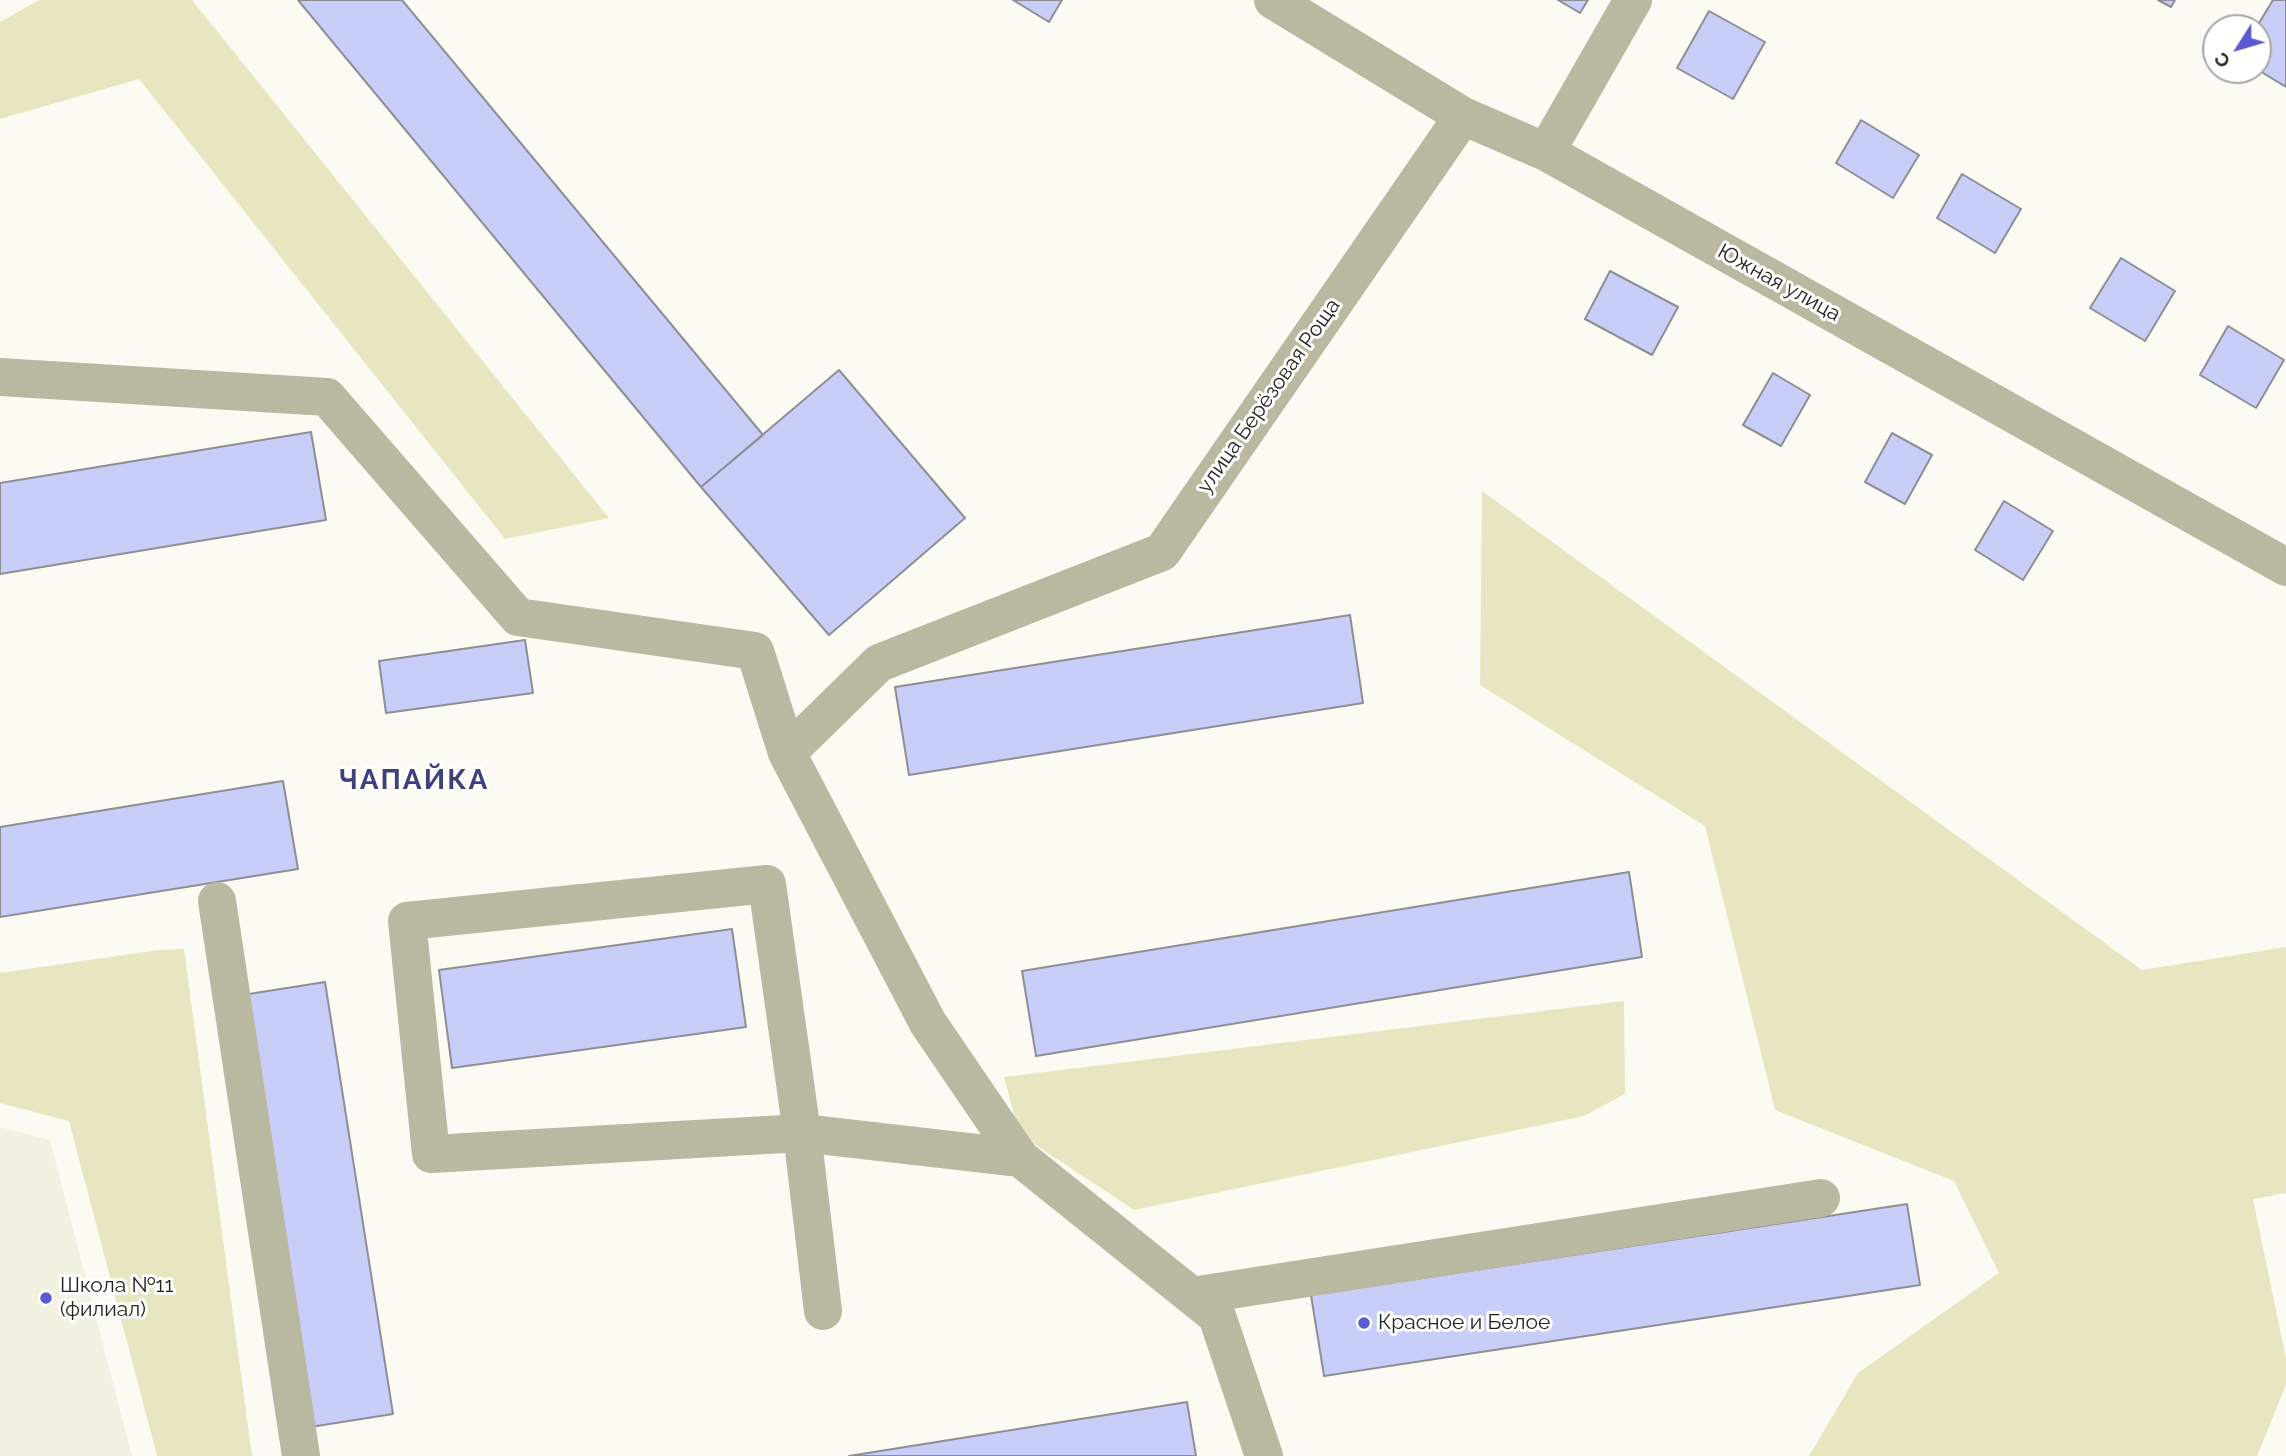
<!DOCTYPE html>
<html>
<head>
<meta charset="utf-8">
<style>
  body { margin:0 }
  #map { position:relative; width:2286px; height:1456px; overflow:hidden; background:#fbfbf4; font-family:Raleway,sans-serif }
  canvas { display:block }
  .north { position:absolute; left:2202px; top:14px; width:70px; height:70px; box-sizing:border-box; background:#fffffe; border:2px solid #a7a7a6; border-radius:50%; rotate:233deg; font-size:19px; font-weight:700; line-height:28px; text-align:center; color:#242422 }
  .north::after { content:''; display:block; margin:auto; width:24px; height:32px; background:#5a5ad2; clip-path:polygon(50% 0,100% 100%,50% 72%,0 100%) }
</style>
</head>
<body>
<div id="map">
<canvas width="2286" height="1456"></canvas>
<div class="north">С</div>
</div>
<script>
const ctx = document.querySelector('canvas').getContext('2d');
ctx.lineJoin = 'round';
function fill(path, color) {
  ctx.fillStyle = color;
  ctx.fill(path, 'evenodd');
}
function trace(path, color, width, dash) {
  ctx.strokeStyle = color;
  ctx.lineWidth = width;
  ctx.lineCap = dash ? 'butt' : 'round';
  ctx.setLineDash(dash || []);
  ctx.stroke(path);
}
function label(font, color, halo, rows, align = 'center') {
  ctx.font = font + ' Raleway,sans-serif';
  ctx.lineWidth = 6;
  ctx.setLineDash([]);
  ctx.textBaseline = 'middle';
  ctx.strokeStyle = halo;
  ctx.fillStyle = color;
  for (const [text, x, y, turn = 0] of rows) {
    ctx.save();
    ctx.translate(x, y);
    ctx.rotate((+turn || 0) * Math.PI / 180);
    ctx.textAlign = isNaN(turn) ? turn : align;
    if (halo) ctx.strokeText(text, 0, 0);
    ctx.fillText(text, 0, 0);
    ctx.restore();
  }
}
fill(new Path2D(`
  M0 1127 50 1140 132 1456H0Z`), '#f2f2e3');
fill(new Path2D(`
  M39 0H192L609 518 505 539 139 79 0 119V22Z
  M1482 491 2142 970 2286 947V1193L2253 1199 2286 1359V1385L2257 1456H1809L1858 1373 1999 1273 1954 1181 1775 1110 1705 826 1480 685Z
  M184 949 252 1456H157L69 1121 0 1103V973L158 950Z
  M1624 1001 1625 1094 1584 1116 1134 1210 1019 1134 1004 1077Z`), '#e8e6c1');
const building = new Path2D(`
  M298 0H402L763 435 701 487Z
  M1013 0H1062L1049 22Z
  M1558 0H1588L1580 13Z
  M2158 0H2175L2171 7Z
  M2273 0H2286V87L2258 70V28H2256Z
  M1709 11 1765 42 1733 99 1677 68Z
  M1861 120 1919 155 1893 198 1836 163Z
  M1962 174 2021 209 1995 253 1937 218Z
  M2121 258 2175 291 2145 341 2090 308Z
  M1610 271 1678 307 1652 355 1585 319Z
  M2228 326 2284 360 2256 408 2200 375Z
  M839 370 965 518 829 635 701 487Z
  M1773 373 1810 395 1781 446 1743 425Z
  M311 432 326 520 0 574V483Z
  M1892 433 1932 455 1905 504 1865 482Z
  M2004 501 2053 531 2023 580 1975 550Z
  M1350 615 1363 703 909 775 895 687Z
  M525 640 533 693 386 713 379 661Z
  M283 781 298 869 0 917V827Z
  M1629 872 1642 957 1036 1056 1022 971Z
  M732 929 746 1027 452 1068 439 970Z
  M325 982 393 1414 304 1428 236 996Z
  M1907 1204 1920 1285 1324 1376 1311 1295Z
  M1187 1402 1196 1456H849Z`);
fill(building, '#c8cef7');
trace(building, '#8e8f95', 2);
trace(new Path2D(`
  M1273 0 1463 116 1546 152 2286 567
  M1546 152 1633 0
  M0 377 327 397 518 617 755 651 787 753
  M217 901 301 1456
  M1192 1296 1821 1198
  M823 1311 802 1133 431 1154 407 921 767 884 802 1133 1020 1158
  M1264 1456 1217 1316 1020 1158 928 1023 787 753 879 663 1162 552 1463 116`), '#b9b8a1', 38);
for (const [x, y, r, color] of [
  [46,1298,7,"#5a5ad2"],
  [1364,1323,7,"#5a5ad2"]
]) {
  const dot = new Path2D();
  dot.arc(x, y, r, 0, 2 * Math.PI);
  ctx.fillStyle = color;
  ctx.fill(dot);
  trace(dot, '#fffffe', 2.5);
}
label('21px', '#242422', '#fffffe', [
  ["Южная улица",1779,283,29],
  ["улица Берёзовая Роща",1269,396,-55]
]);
label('21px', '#242422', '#fffffe', [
  ["Школа №11",60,1286],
  ["(филиал)",60,1310],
  ["Красное и Белое",1378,1323]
], 'left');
ctx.letterSpacing = '2px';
label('bold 28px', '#3d417d', '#fffffe', [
  ["ЧАПАЙКА",414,781]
]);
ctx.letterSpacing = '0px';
</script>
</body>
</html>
